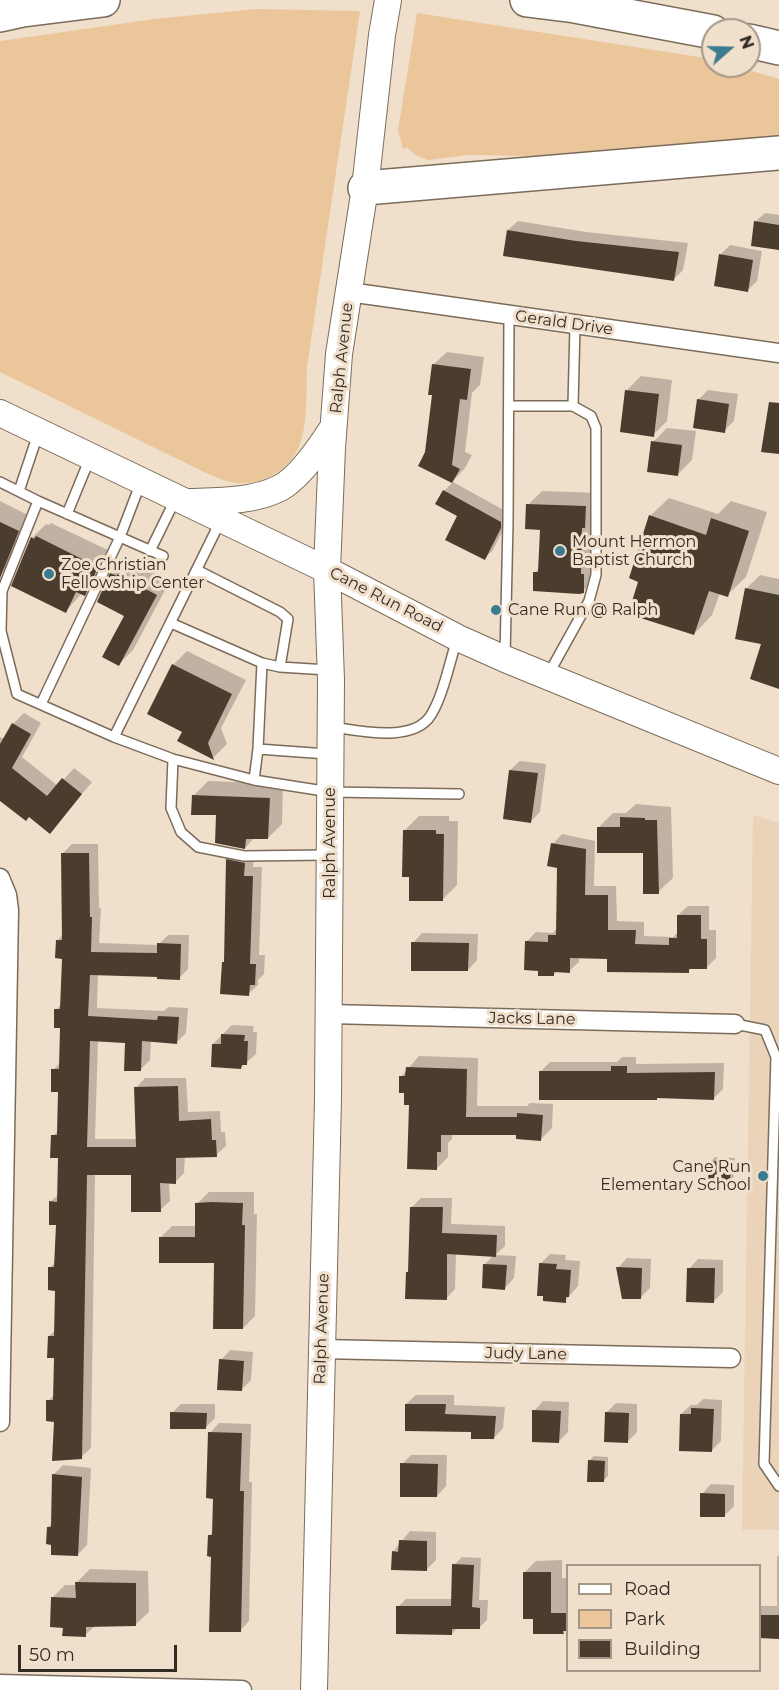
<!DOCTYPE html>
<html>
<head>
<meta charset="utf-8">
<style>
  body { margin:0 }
  #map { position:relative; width:779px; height:1690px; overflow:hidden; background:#f0dfcb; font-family:Montserrat,sans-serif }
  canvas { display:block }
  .legend { position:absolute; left:566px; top:1564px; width:195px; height:108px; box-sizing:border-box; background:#f0dfcb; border:2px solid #a49788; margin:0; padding:8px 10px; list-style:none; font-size:18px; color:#332c24 }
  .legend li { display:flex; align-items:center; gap:12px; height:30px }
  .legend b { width:30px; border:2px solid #a49788 }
  .north { position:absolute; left:701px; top:18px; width:60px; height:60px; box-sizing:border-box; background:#f0dfcb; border:2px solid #a49788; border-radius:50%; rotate:70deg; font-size:16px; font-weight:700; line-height:24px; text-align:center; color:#332c24 }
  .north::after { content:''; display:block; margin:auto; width:21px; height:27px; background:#3c7c90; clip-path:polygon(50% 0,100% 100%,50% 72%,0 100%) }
  .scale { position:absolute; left:18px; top:1645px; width:159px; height:27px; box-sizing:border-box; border:3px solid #332c24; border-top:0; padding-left:8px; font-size:18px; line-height:21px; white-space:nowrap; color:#332c24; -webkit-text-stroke:4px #f0dfcb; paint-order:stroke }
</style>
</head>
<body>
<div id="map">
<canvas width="779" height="1690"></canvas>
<ul class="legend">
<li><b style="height:8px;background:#fff"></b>Road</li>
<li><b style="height:16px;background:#ebc69b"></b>Park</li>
<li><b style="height:16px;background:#4b3d2d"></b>Building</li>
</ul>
<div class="north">N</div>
<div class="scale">50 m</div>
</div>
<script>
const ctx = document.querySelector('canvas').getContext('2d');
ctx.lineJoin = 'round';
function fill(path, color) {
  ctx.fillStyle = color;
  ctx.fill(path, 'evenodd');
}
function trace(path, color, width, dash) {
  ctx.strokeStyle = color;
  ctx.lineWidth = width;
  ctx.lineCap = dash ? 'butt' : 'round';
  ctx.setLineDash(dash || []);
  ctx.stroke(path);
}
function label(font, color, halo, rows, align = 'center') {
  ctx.font = font + ' Montserrat,sans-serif';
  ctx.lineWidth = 6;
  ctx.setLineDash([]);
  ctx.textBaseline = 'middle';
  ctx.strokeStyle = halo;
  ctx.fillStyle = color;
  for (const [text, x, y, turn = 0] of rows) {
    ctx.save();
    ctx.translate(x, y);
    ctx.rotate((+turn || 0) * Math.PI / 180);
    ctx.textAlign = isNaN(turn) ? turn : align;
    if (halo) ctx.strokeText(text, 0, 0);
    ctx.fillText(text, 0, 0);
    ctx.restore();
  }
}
fill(new Path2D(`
  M753 815 779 823V1530H742Z`), '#ead3b9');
fill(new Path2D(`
  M256 9 360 11 307 367C306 391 308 417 301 441 293 467 264 486 237 483 225 482 213 476 202 471L0 372V41L154 19Z
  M417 13 712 59 713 66H735L779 79V140L661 146 531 156 469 155 428 160 417 156 407 147 403 149 398 130Z`), '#ebc69b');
fill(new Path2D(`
  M765 213 779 215V248L755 222Z
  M518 221 586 232 688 243 683 270 673 280 508 230Z
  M730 245 762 251 757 281 747 291 720 255Z
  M447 352 484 357 480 385 472 393 465 452 472 455 465 468 452 482 426 453 433 394V365Z
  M641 376 672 380 667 421 653 435 627 390Z
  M708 390 738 394 734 421 724 431 698 400Z
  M667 428 696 431 692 460 678 474 653 442Z
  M453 482 509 513V518L493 550 485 558 459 515 437 504 444 491Z
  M542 491 600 493 597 577 583 591 535 573 540 567 541 528 528 505Z
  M669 498 718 514 731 501 767 512 746 577 727 595 720 593 712 615 694 634 640 581 650 516Z
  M0 501 32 517 16 557 2 571 0 570Z
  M51 523 112 552 98 580 84 594 82 593 66 611 32 538 46 524 49 525Z
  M126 560 133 561 170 581 133 650 119 664 126 616 112 574Z
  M760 575 779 579V687L746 589Z
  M187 651 246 680 221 728 227 744 213 758 179 741 184 731 173 665Z
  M24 713 41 723 22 757 58 786 74 768 92 782 50 832 0 795V737L4 739 13 724Z
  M520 761 546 764 540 812 531 821 510 770Z
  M208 781 283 784 282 824 268 838 255 837 245 848 217 814 194 795Z
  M636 804 671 807 673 878 658 892 645 851 598 828 613 813H626Z
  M419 816H449V821H458L457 885 442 900 411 875 405 830Z
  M562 834 595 841 594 886H616L617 921 644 922V936L673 937 679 931 678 915 688 906H709V930H716V958L706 968 692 967 688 971 609 958 579 957V962L569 971H557L554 975 527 941 536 932 553 933 557 928 558 867 553 844Z
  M72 844H98L99 908H101L99 943 158 945 168 935H189L188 969 179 978 158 975 98 973 97 1008 164 1011 168 1007 188 1008 186 1033 177 1042 151 1040 150 1060 140 1070 126 1041 98 1040 95 1139H138L136 1088 145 1078H186L188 1112 220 1111 221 1132H225L226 1146 216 1155 185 1156 184 1173 175 1182H169L170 1201 160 1210 132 1174H95L91 1448 81 1457 55 1420 48 1401 55 1394 56 1356 49 1336 56 1330 57 1289 50 1268 56 1261 57 1224 50 1202 59 1194V1156L53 1136 59 1130 60 1090 53 1070 61 1062 62 1027 56 1010 62 1003 64 957 57 941 63 934V853Z
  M237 850 254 854 253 867H262L259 955H265L264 974 258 980V985L248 994 223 963 225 961 227 860Z
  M422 933 478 934 477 960 468 970 413 943Z
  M232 1025 254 1026 253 1032H257L256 1054 241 1067 213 1044Z
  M419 1056 478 1058 477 1106H527L530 1103 553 1104 552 1128 541 1139 518 1134H452V1139L448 1143V1157L436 1169 401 1077Z
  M622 1057H636V1064L724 1063 723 1089 713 1099 540 1072 550 1062H617Z
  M715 1157 735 1158 734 1176 730 1181 711 1162Z
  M209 1192H254V1214H257L255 1316 243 1328 216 1261 160 1238 172 1226H197V1204Z
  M421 1198H452L451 1224 505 1226V1246L495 1255 516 1256 514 1278 505 1288 484 1265 494 1255 456 1253 455 1289 446 1299 407 1272 410 1269 412 1207Z
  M550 1254 566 1255 565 1260 580 1261 578 1286 565 1301 545 1295 540 1264Z
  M627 1258 651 1259 650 1288 640 1298 618 1268Z
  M698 1259 723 1260V1292L713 1302 689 1269Z
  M230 1350 253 1352 251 1380 242 1389 221 1360Z
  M416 1395H454V1405L505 1407 503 1428 494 1438 406 1404Z
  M703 1399 722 1400 721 1441 711 1451 681 1414 691 1405H697Z
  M543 1401 569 1402 568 1432 559 1441 534 1411Z
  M616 1403 637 1404V1432L628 1441 606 1413Z
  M181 1404H215V1418L206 1427 172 1413Z
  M219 1423 251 1424 249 1482H252L249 1621 240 1631 213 1555 209 1536 213 1532 214 1497 210 1433Z
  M411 1455H447L446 1486 437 1496 402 1464Z
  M594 1456 608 1457V1476L603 1481 589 1461Z
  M63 1465 91 1468 87 1545 78 1554 53 1543 48 1527 52 1523 53 1475Z
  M711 1484 734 1485V1506L724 1516 702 1494Z
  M410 1531 436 1532V1560L426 1570 393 1552Z
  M779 1555V1638L760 1637V1606H777V1557Z
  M462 1557 481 1558 479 1600H488L487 1620 479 1628 458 1627 452 1634 398 1607 406 1599H452L454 1565Z
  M562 1560V1578H568V1630L563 1632 535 1617 524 1573 536 1561Z
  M90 1569 148 1571 149 1612 135 1625 95 1626 85 1635 52 1598 65 1585H77V1582Z`), '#0003');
fill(new Path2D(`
  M754 221 779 225V250L751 246Z
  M507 230 576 241 679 252 674 281 503 256Z
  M719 254 753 260 748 292 714 286Z
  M432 364 471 369 467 400 460 399 452 465 460 469 452 483 418 466 425 452 432 395H428Z
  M625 390 659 394 654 437 620 432Z
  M697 399 729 404 725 433 693 428Z
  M769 402 779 403V454L761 452Z
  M651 441 682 445 678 476 647 472Z
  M443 490 501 522V528L485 560 445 540 457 516 435 504Z
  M526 504 586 506 585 528H582L581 574H584V593L579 594 533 591V572H538L540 530 525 529Z
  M649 515 706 535 711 518 749 531 728 597 709 591 694 635 628 614 638 582 629 578Z
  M0 522 19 531 0 578Z
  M36 536 98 567 85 596 76 592 66 613 11 586 31 537 34 539Z
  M110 573 117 576V574L157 595 119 666 102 657 124 616 97 602Z
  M745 588 779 595V689L750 679 761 644 735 639Z
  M172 664 232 694 208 743 214 760 177 741 182 732 147 714Z
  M12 723 31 734 12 768 47 796 62 778 82 794 50 834 29 817 26 821 0 801V744Z
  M509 770 538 773 531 823 503 819Z
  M192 795 270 798 268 839H246L245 849 215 843 216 815H191Z
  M620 817 645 818V820H657L659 894H643V853H597V827H620Z
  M403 830H436V834H444L443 901H409V877H402Z
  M551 843 586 849 585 895H608V930H636L635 944 669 945V938H677V915H701V939H707V969H689V973L607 972V959L570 958V973L554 972V976H538V971L524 970 525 941 548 942V935H556L557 868 547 866Z
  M61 853H89L90 917H92L91 952 157 953V943L181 944 180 980 157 979V977L90 975 88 1016 157 1020 158 1016 179 1017 177 1044 142 1041 141 1071H124L125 1043 90 1041 87 1147H136L134 1087 178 1086 179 1121 211 1119 212 1140H216L217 1157 176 1158V1184L160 1183 161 1212H131V1175H87L82 1459 52 1461 54 1422 46 1421V1400H53L54 1358H47L48 1336H54L55 1291 48 1290V1267H54L56 1225H49V1201L57 1202 58 1158H50L51 1135H57L58 1092H51V1069H59L60 1028H54V1009H60L62 959 55 958 56 940H62Z
  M226 859 245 863 244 876H253L250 964H256L255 985H250L249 996 220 994 222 962H224Z
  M411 942 469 943 468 971H411Z
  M221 1034 245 1035 244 1041H248L247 1065H242L241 1069 211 1067 212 1044H221Z
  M611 1066H627V1073L715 1072 714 1100 657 1098V1100H539V1071H611Z
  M406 1067 467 1069 466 1117H517V1113L543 1115 541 1141 516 1139V1135H441V1152H437V1170L407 1169 409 1105H404V1093H399V1076H405Z
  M709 1161 731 1162 730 1182H708Z
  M211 1202 243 1203 242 1225H245L243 1329H213L214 1263H159V1237H195V1203Z
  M410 1207H443L442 1233 497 1235 496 1257 447 1254V1300L405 1299 406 1272H408Z
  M539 1263 557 1264 556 1269 571 1270 569 1297H566V1303L543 1301V1296H537Z
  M483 1264 507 1265 505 1290 482 1288Z
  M616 1267 642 1268 641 1299H622Z
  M687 1268H715L714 1303 686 1302Z
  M219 1359 244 1361 242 1391 217 1390Z
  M405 1404H446L445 1414 496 1416 494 1439H471V1432L405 1431Z
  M691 1408 714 1409 712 1452 679 1451 680 1414H691Z
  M532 1410 561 1411 559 1443 532 1442Z
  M170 1412 207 1413 206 1429H170Z
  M605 1412 629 1413 628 1443 604 1442Z
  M208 1432 242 1433 240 1491H244L241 1632H209L211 1557 207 1556 208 1535H212L213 1499 206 1498Z
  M588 1460 605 1461 604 1482H587Z
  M400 1463 438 1464 437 1497H400Z
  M52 1474 82 1477 78 1556 51 1555V1545L46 1544 47 1527H51Z
  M700 1493 725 1494V1517H700Z
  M399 1540 427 1541V1571L391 1570 392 1551 398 1552Z
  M452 1564 474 1565 472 1607 480 1608V1629H452V1635L396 1634V1606H451Z
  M523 1572H551V1613H567V1631H563L564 1634H533V1619H523Z
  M75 1582 136 1583V1626L86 1627V1637L62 1636 63 1628 50 1627 51 1597 76 1598Z
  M759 1615H779V1639L759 1638Z`), '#4b3d2d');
const lane = new Path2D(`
  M509 406H573L575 325
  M0 482 38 501 2 591 1 631 17 694 114 737
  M19 491 38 434
  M38 501 163 556
  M67 514 90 458
  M150 551 176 498
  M197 570 280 612 288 619 280 667
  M171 623 262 663 258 749 254 780 173 759 114 737 221 520
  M505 657 508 522 509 315
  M262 663 280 667 328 670
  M548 675 589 601 596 575V428L591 416 573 406
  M41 704 120 537 141 482
  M333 727C360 731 414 743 431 715 443 696 450 661 457 639
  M258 749 327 754
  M173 759 171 808 181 832 198 847 244 856 327 855
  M254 780 330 792 459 794
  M735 1024 765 1030 776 1057 764 1464 779 1486`);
const street = new Path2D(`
  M349 292 779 353
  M0 878 7 895 9 910 0 1422
  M329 1014 735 1024
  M321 1349 731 1358
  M0 1684 242 1690`);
const secondary = new Path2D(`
  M0 413 327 570 458 638 505 659 779 771
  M188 502C219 501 252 502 280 488 299 478 321 446 332 429
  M314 1690 328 1099 331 680 327 570 332 448 339 354 365 188 382 35 388 0`);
const highway = new Path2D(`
  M527 0 575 6 713 32
  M0 15 23 10 103 0
  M749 41 779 48
  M365 188 779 153`);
trace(lane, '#7b6c5a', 12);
trace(street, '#7b6c5a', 21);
trace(secondary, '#7b6c5a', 28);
trace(highway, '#7b6c5a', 36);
trace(lane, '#fff', 9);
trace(street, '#fff', 18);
trace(secondary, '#fff', 26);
trace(highway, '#fff', 33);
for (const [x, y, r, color] of [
  [560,551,6,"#3c7c90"],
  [49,574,6,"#3c7c90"],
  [496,610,6,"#3c7c90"],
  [763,1176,6,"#3c7c90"]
]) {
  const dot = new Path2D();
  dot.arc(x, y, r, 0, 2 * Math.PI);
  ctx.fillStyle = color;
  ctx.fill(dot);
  trace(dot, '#f0dfcb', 2);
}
label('16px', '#332c24', '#f0dfcb', [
  ["Gerald Drive",564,323,8],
  ["Ralph Avenue",342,358,-84],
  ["Cane Run Road",386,600,27],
  ["Ralph Avenue",330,843,-90],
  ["Jacks Lane",532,1019,1],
  ["Ralph Avenue",322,1329,-88],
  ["Judy Lane",526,1354,1]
]);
label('16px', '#332c24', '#f0dfcb', [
  ["Mount Hermon",572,542],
  ["Baptist Church",572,560],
  ["Zoe Christian",61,565],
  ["Fellowship Center",61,583],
  ["Cane Run @ Ralph",508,610],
  ["Cane Run",751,1167,"right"],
  ["Elementary School",751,1185,"right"]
], 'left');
</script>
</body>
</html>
